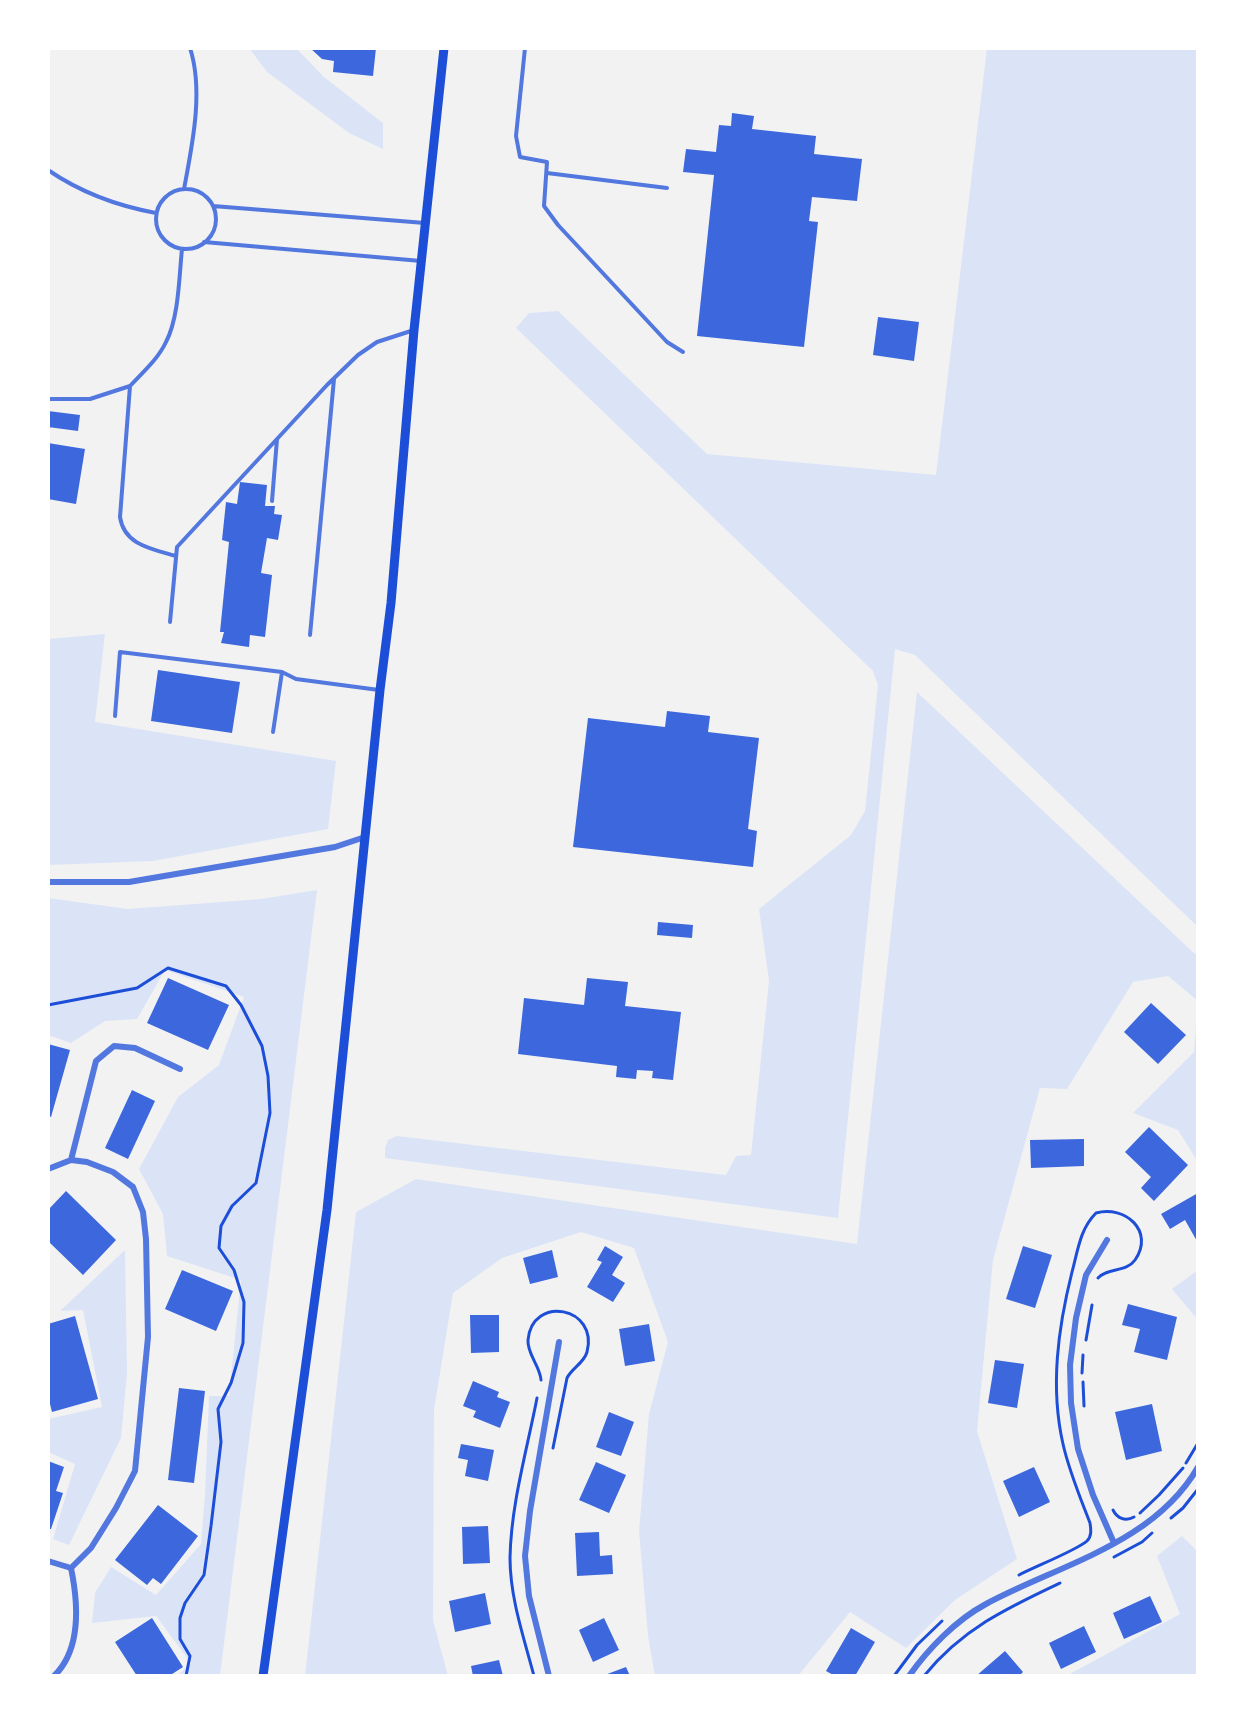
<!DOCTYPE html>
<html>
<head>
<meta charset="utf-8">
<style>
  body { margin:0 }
  #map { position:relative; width:1246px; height:1724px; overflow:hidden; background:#f2f2f2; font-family:Arial,sans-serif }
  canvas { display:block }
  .frame { position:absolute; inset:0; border:50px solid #fff; pointer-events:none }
</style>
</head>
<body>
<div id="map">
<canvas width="1246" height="1724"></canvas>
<div class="frame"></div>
</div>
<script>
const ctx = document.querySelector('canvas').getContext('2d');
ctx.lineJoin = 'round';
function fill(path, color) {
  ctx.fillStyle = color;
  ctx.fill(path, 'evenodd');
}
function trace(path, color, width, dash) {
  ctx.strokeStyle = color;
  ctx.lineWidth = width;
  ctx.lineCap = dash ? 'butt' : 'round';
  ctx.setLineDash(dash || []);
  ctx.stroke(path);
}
fill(new Path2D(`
  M249 48H296L324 77 383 123V149L349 133 267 72Z
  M987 48H1198V927L915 655 895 649 838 1218 385 1158V1148L388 1140 397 1136 726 1175 736 1156 751 1155 769 981 759 909 851 835 865 811 878 685 873 671 516 328 529 313 558 311 707 454 936 475Z
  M105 634 95 722 336 761 328 829 153 861 48 865V639Z
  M917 692 1198 957V1001L1168 976 1133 982 1067 1089 1040 1088 993 1260 977 1431 1017 1559 955 1600 906 1648 850 1612 798 1676H655L648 1636 639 1531 649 1414 668 1342 634 1248 581 1232 502 1258 453 1293 434 1410 433 1620 448 1676H305L356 1212 416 1179 857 1244Z
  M317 890 220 1676H177L191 1663 156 1616 92 1623 95 1593 111 1567 156 1595 201 1544 205 1494 209 1396H229L241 1280 167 1256 163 1214 139 1169 178 1097 219 1065 244 997 165 970 137 1019 105 1021 71 1043 48 1035V898L128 909 261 899Z
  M1198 1001V1162L1178 1130 1133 1113 1194 1052Z
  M125 1250 127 1373 121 1438 69 1545 53 1539 75 1464 48 1452V1419L102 1407 83 1310 60 1311Z
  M1198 1270V1319H1197L1172 1289Z
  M1182 1536 1198 1552V1676H1066L1180 1614 1157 1556Z`), '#dbe4f7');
fill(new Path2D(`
  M310 48H376L373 76 333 72 334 61 322 59Z
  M732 113 754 116 752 129 816 136 814 154 862 159 857 201 812 197 809 221 818 222 804 347 697 336 714 175 683 172 686 149 716 152 719 125 731 126Z
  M878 317 919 322 914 361 873 355Z
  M48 411 80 415 78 431 48 427Z
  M48 443 85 449 76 504 48 499Z
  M240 482 267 485 265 506H275L274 514 282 515 278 540 267 538 261 573 272 575 265 637 250 635 249 647 221 643 224 632H220L229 542 222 540 226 502 237 504Z
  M158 670 240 682 232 733 151 721Z
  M667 711 710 716 708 732 759 738 748 829 757 831 753 867 573 847 588 718 665 727Z
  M658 922 693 925 692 938 657 935Z
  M168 978 229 1005 208 1050 147 1023Z
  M587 978 628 982 625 1006 681 1012 673 1080 652 1078 653 1071 637 1070 636 1079 616 1077 617 1066 518 1054 524 998 584 1005Z
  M1151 1003 1186 1035 1158 1064 1124 1032Z
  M48 1044 70 1050 51 1117 48 1116Z
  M132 1090 155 1101 128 1159 105 1148Z
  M1149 1127 1188 1165 1154 1201 1141 1188 1151 1177 1125 1152Z
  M1084 1139V1166L1031 1168 1030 1140Z
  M66 1191 116 1240 83 1275 48 1241V1210Z
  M1198 1193V1243L1185 1220 1170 1229 1161 1214Z
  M605 1246 623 1257 612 1275 625 1283 613 1302 587 1287 602 1262 597 1260Z
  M1023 1246 1052 1255 1035 1308 1006 1299Z
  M552 1250 558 1277 530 1284 523 1258Z
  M182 1270 233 1291 216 1331 165 1309Z
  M1128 1304 1177 1317 1167 1360 1134 1352 1140 1329 1122 1325Z
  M470 1315H499V1352L471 1353Z
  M75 1316 98 1399 52 1412 48 1396V1324Z
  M649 1324 655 1361 625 1366 619 1329Z
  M995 1360 1024 1364 1017 1408 988 1403Z
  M473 1381 499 1392 497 1397 510 1402 500 1428 473 1417 476 1411 463 1406Z
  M179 1388 205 1391 194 1483 168 1480Z
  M1152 1404 1162 1451 1126 1460 1115 1412Z
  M609 1412 634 1422 621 1456 596 1447Z
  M461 1444 494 1450 488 1481 465 1476 468 1460 458 1458Z
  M48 1461 64 1467 56 1491 63 1493 51 1529H48Z
  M596 1462 626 1475 609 1513 579 1500Z
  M1034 1467 1050 1502 1019 1517 1003 1481Z
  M158 1505 198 1536 161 1584 153 1578 147 1585 115 1560Z
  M488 1526 490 1563 463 1564 462 1527Z
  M599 1532 600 1556 612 1555 613 1574 577 1576 575 1533Z
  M485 1593 491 1624 455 1632 449 1601Z
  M1150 1596 1162 1622 1124 1639 1113 1613Z
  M152 1618 183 1667 169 1676H137L115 1642Z
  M604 1618 619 1650 593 1662 579 1630Z
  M1084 1626 1096 1652 1061 1669 1049 1643Z
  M851 1628 875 1642 855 1676H835L826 1671Z
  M1005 1651 1023 1672 1019 1676H976Z
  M499 1660 503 1676H473L471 1666Z
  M626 1667 630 1676H602Z`), '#3d67dc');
trace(new Path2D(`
  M48 1005 137 988 168 968 226 986 241 1005 262 1046 268 1076 270 1113 256 1183 232 1206 221 1226 219 1248 234 1270 244 1302 243 1343 231 1383 218 1409 221 1442 211 1526 204 1575 185 1603 180 1618V1639L190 1656 186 1676
  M1086 1340 1092 1305
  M1082 1373 1083 1355
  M541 1380C540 1366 527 1354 528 1340 532 1294 599 1307 587 1352 584 1363 572 1368 567 1378L553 1448
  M1083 1382 1084 1406
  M1186 1463 1198 1443
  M1113 1510C1117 1518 1125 1522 1134 1517
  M1140 1513 1159 1495 1183 1468
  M1171 1518 1183 1508 1198 1489
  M1114 1557 1142 1542 1152 1533
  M1019 1575C1034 1567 1077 1550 1087 1541 1092 1536 1091 1529 1090 1523 1080 1497 1069 1471 1063 1444 1050 1387 1058 1328 1072 1272 1078 1250 1080 1229 1096 1213 1125 1205 1155 1231 1135 1260 1126 1273 1108 1267 1098 1278
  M534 1676C524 1638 510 1598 510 1558 511 1504 527 1450 537 1398
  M894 1676 917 1645 942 1621
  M924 1676C962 1629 1007 1608 1060 1583`), '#1d4ed8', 3);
trace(new Path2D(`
  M525 48 516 136 520 157 547 162 544 206 558 225 667 342 683 352
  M48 170C80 192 118 206 156 213
  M547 173 667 188
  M184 189C192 146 204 91 190 48
  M156 219a30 30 0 1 1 60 0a30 30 0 1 1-60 0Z
  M213 206 425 223
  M204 242 421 261
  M130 386C143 372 158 359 166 342 179 317 179 277 182 249
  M48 399H90L130 386 120 517C124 545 152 549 176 556
  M272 501 277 439
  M170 622 177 547 327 385 358 355 377 342 414 330
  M310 635 334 379
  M115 716 120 652 282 672 296 679 379 690
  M273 732 282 672`), '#5277de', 4);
trace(new Path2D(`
  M48 882H129L335 847 365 837
  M71 1160 96 1061 114 1046 135 1048 180 1069
  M48 1169 71 1160 87 1162 113 1172 133 1187 143 1212 146 1239 148 1337 135 1471 116 1508 91 1548 71 1568 48 1561
  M1107 1240 1086 1275 1076 1318 1070 1365 1071 1403 1078 1449 1093 1495 1114 1543
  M54 1676C82 1649 78 1602 71 1568
  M549 1676 529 1596 525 1556 530 1511 559 1342
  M909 1676C928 1649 956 1620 986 1604 1058 1565 1154 1544 1198 1467`), '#5277de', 6);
trace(new Path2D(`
  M263 1676 327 1210 380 690 391 603 414 330 444 48`), '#1d4ed8', 9);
</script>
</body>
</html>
